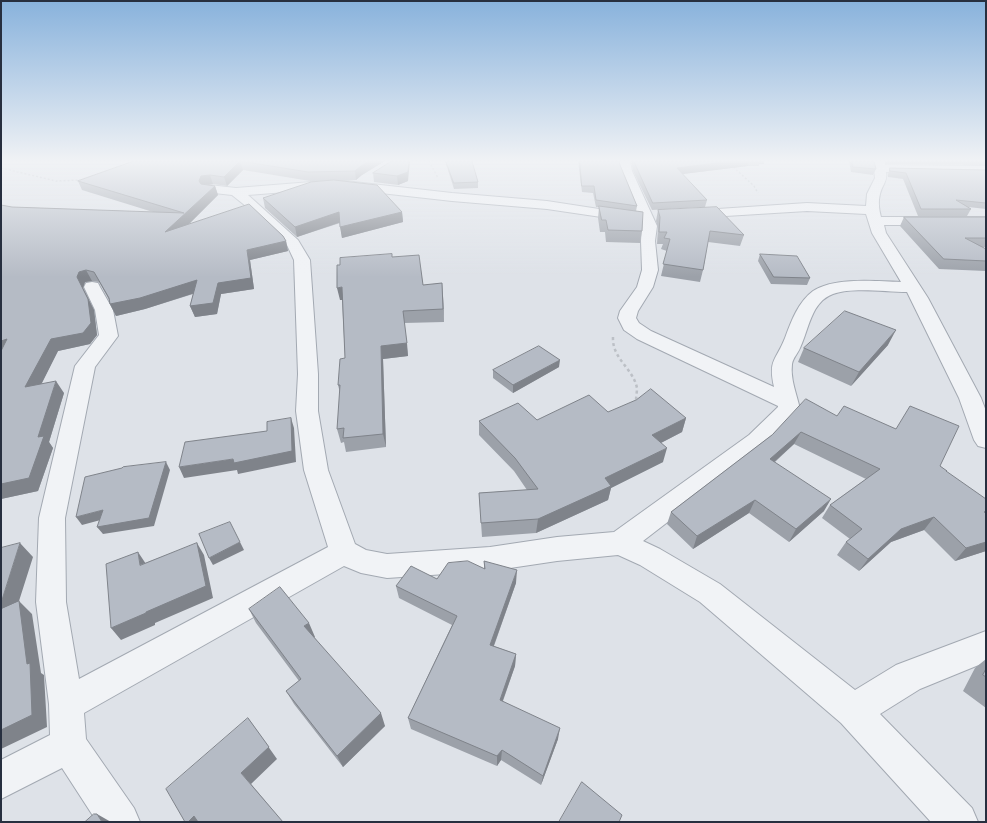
<!DOCTYPE html>
<html>
<head>
<meta charset="utf-8">
<style>
  body { margin:0 }
  #map { position:relative; width:987px; height:823px; overflow:hidden; background:#dee2e8; font-family:Poppins,sans-serif }
  canvas { display:block }
  .frame { position:absolute; inset:0; border:2px solid #272f3f; pointer-events:none }
</style>
</head>
<body>
<div id="map">
<canvas width="987" height="823"></canvas>
<div class="frame"></div>
</div>
<script>
const ctx = document.querySelector('canvas').getContext('2d');
ctx.lineJoin = 'round';
function trace(path, color, width, dash) {
  ctx.strokeStyle = color;
  ctx.lineWidth = width;
  ctx.lineCap = dash ? 'butt' : 'round';
  ctx.setLineDash(dash || []);
  ctx.stroke(path);
}
function fill(path, color) {
  ctx.fillStyle = color;
  ctx.fill(path, 'evenodd');
}
const minor = new Path2D(`
  M618 161H630L632 171 657 226 655 241 658 270 653 287 638 311 636 318 639 323 651 331 774 387C768 359 776 361 785 338 791 322 798 302 813 291 834 277 876 281 901 282L872 233 866 214 807 211 693 218 688 217 686 214 688 211 807 203 866 206 867 194 875 178 873 161H885V165L986 166V174L886 172C888 181 882 185 880 194 878 201 879 210 881 217H986V225H884L886 233 928 298 981 398 986 411V448L978 446 974 440 959 398 907 292C885 292 853 287 833 294 811 302 809 329 800 348 798 353 793 358 792 364 790 379 797 395 800 409L797 414 765 447 643 541 660 549 720 584 855 690 896 665 986 631V662L920 689 880 714 972 808 978 822H931L841 723 700 602 640 565 618 555 557 561 490 571 387 578 361 573 344 566 84 713 86 739 134 808 140 822H97L62 768 1 799V760L50 735 49 704 36 602 39 518 75 366 99 335 95 310 84 287 86 283 92 282 98 283 100 287 113 310 118 336 95 367 65 518 66 602 79 679 328 547 304 470 296 411 298 374 294 260 287 245 247 207 232 195 205 192 203 189 205 186 209 185 236 188 336 180 452 193 547 201 638 215 620 171ZM336 188 452 201 547 209 642 223 641 241 642 270 637 287 620 311 618 318 624 330 637 339 778 406V407L749 435 614 532 557 537 490 547 387 554 366 550 355 544 328 470 318 411V374L310 260 298 240 248 195Z`);
trace(minor, '#a3a9b2', 2);
trace(new Path2D(`
  M429 161 438 178
  M732 161 730 163 731 165 754 186 758 193
  M1 168 56 181 80 180`), '#bcc0c6', 1.5, [2, 2]);
trace(new Path2D(`
  M613 337C612 359 633 368 637 388 637 392 636 397 636 401`), '#bcc0c6', 2.5, [3, 3]);
fill(minor, '#f1f3f6');
fill(new Path2D(`
  M134 161H385L362 175 356 180 341 181 402 212 403 222 342 238 340 223 297 237 265 208 263 198 324 181H310L243 170 227 186 213 184 208 185 215 186 218 195 188 225 286 241 288 251 250 260 254 289 221 294 217 314 195 317 190 306 193 294 145 309 116 316 110 304 109 300 99 282 92 281 85 282 83 288 94 310 97 335 90 344 58 351 41 384 64 393 49 442 53 448 38 491 1 499V205L12 207 153 212 82 190 78 181Z
  M392 161 408 181 398 185 374 182 373 173Z
  M445 161H472L478 182V188L454 189Z
  M578 161H619L620 165 637 206 636 211 642 231 640 243 606 242 605 232H600L598 218 599 207H596L593 193 582 192Z
  M631 161H764V164H759V166H748L682 174 707 200 705 207 652 210 633 171Z
  M849 161H874L876 169 873 175 851 172Z
  M886 161H986V165L886 164Z
  M890 168 986 170V209L968 207 971 209 967 216H918L903 179 888 177V174Z
  M658 210 744 235 740 246 708 242 703 270 700 282 661 276 667 251 661 249 663 244H657L658 228 656 221Z
  M904 217H986V247H982L986 249V271L939 269 900 226Z
  M760 254 810 278 807 285 771 284 758 261Z
  M393 257 423 285 443 296 444 322 404 323 408 356 383 359 386 447 346 452 344 442 341 443 337 429 340 393 338 385 345 358 342 300H340Z
  M888 345 851 386 798 362 804 348Z
  M559 367 513 393 493 378V370Z
  M608 412 686 418 682 432 661 443 663 462 611 488 608 500 536 533 482 537 479 493 527 490 514 471 479 435V421L537 420Z
  M837 416 940 466 947 471 946 472 986 551 955 561 924 530 891 542 859 571 837 555 846 542 850 539 822 518 830 505 866 479 794 444 775 462 824 511 789 542 749 513 693 549 667 524 671 512 772 435Z
  M484 561 516 583 494 646 516 654 515 666 503 701 558 739 541 785 501 760 497 766 411 729 408 718 452 625 399 598 396 586 437 579 484 569Z
  M249 609 315 637H314L385 726 343 767 294 704 286 691 299 681 256 623Z
  M986 659V708L963 691 975 668Z`), '#9ca1a9');
fill(new Path2D(`
  M240 161 243 170 227 186 224 177Z
  M369 161H385L362 175 356 180 355 171 361 166Z
  M409 161H410L408 181 398 185 397 176Z
  M733 161H749L748 166 675 175 677 168Z
  M760 161H764V164H759Z
  M210 175 213 184 204 185 202 190 199 181 201 176Z
  M215 186 218 195 170 243 165 232Z
  M339 212 341 222 297 237 295 227Z
  M402 212 403 222 342 238 340 227Z
  M286 241 288 251 250 260 254 289 221 294 217 314 195 317 190 306 218 283 247 250Z
  M86 270 92 281 85 282 83 288 94 310 97 335 90 344 58 351 34 399 25 387 79 272Z
  M197 280 201 291 145 309 116 316 110 304Z
  M442 283 443 296 444 322 443 309Z
  M342 287 344 300H340L337 288Z
  M896 330 888 345 851 386 859 372Z
  M7 339 1 354V341Z
  M407 343 408 356 383 359 386 447 383 434 381 346Z
  M560 360 559 367 513 393V385Z
  M56 381 64 393 49 442 53 448 38 491 1 499V484L38 437Z
  M291 418 294 428 296 462 238 474 237 470 184 478 179 467 233 459Z
  M686 418 682 432 649 449 652 435Z
  M801 432 794 444 764 471 770 459Z
  M667 448 663 462 611 488 608 500 536 533 538 519 605 478Z
  M166 462 170 470 154 526 103 534 97 527Z
  M831 499 824 511 789 542 796 529Z
  M755 500 749 513 693 549 697 536Z
  M103 510 108 518 82 525 76 517Z
  M934 517 924 530 891 542 859 571 868 559 901 529Z
  M240 542 244 550 213 565 209 558Z
  M986 542V551L955 561 966 548Z
  M20 543 33 557 19 601 32 614 41 673 44 675 47 727 1 749V730L27 664 1 612V603Z
  M197 543 204 555 213 598 155 623V625L121 640 111 628 146 612Z
  M138 552 146 564 140 565Z
  M517 570 516 583 490 656V645Z
  M309 623 315 637 310 640 304 626Z
  M516 654 515 666 499 711 500 700Z
  M381 713 385 726 343 767 337 756Z
  M248 718 277 759 251 784 283 822 241 773Z
  M560 728 558 739 541 785 543 776Z
  M502 750 501 760 497 766V756Z
  M97 814 111 822H102Z
  M194 816 201 822H188Z`), '#7f838a');
const building = new Path2D(`
  M134 161H369L361 166 355 171 308 172 240 161 224 177 210 175 201 176 199 181 201 184 215 186 165 232 249 204 283 236 286 241 247 250 251 278 218 283 213 303 190 306 197 280 140 298 110 304 109 298 94 272 86 270 79 272 77 277 88 299 91 323 83 333 51 339 25 387 56 381 38 437 44 436 29 478 1 484V351L7 339 1 341V205L12 207 184 213 78 181Z
  M392 161H409L408 172 397 176 373 173Z
  M446 161H472L478 182 454 183Z
  M580 161H619L620 165 637 206 596 200 594 186H582Z
  M634 161H733L677 168 707 200 653 203Z
  M852 161H874L876 169 853 167Z
  M890 168 986 170V203L956 200 971 209H921L906 173 890 171Z
  M334 180 377 185 402 212 340 227 339 212 295 227 263 198 311 182Z
  M599 206 643 212 642 231 608 230 606 220H602Z
  M717 207 744 235 710 231 703 270 663 264 670 239 664 238 667 232H659L660 217 658 210Z
  M904 217H986V238H965L986 249V261L944 259Z
  M392 254V257L419 255 423 285 442 283 443 309 403 311 407 343 381 346 383 434 343 438 344 428 337 429 340 385H338L340 359 345 358 342 287 337 288V265H340V258Z
  M760 254 797 256 810 278 774 277Z
  M845 311 896 330 859 372 804 348Z
  M539 346 560 360 513 385 493 370Z
  M651 389 686 418 652 435 667 448 605 478 611 486 538 519 481 523 479 493 538 489 515 458 479 421 518 403 537 420 589 395 608 412 636 400Z
  M806 399 837 416 844 406 896 429 910 406 959 426 940 466 947 471H946L986 499V511L984 512 986 513V542L966 548 934 517 901 529 868 559 846 542 862 529 830 505 880 469 801 432 770 459 831 499 796 529 755 500 697 536 671 512 772 435Z
  M291 418 292 451 234 463 233 459 179 467 185 442 267 431V422Z
  M166 462 149 518 97 527 103 510 76 517 85 477 122 468 123 467Z
  M230 522 240 542 209 558 199 534Z
  M20 543 1 603V548Z
  M197 543 206 586 146 612V613L111 628 106 564 138 552 140 565Z
  M468 561 485 569 484 561 517 570 490 645 516 654 500 700 560 728 543 776 502 750 497 756 408 718 457 616 396 586 411 566 437 579 448 563Z
  M280 587 309 623 304 626 381 713 337 756 286 691 301 679 249 609Z
  M19 601 27 664 30 663 32 715 1 730V609Z
  M986 669V677L983 675Z
  M248 718 269 747 241 773 283 822H198L194 816 188 822H185L166 789Z
  M582 782 622 815 619 822H559Z
  M94 814H97L102 822H85Z`);
fill(building, '#b5bbc5');
trace(building, '#7f838a', 1);
const sky = ctx.createLinearGradient(0, 0, 0, 277);
sky.addColorStop(0, '#88b2dc');
sky.addColorStop(0.58, '#f0f2f5');
sky.addColorStop(1, '#f0f2f500');
ctx.fillStyle = sky;
ctx.fillRect(0, 0, 987, 277);
</script>
</body>
</html>
